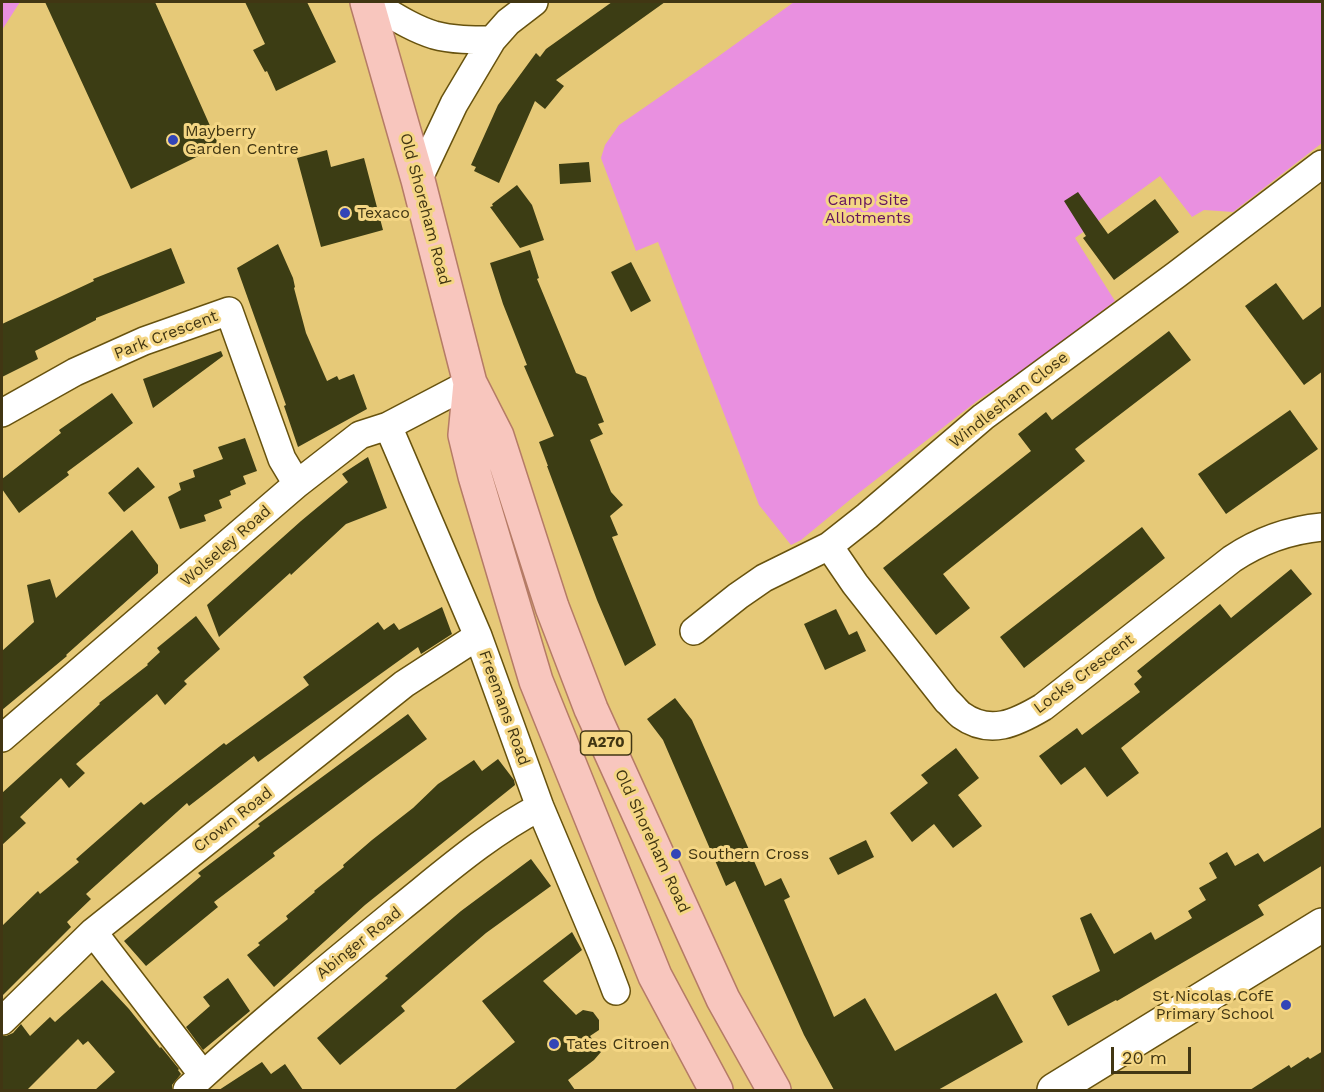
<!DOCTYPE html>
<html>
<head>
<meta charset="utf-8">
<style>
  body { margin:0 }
  #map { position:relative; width:1324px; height:1092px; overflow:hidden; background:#e6c978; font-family:"Work Sans",sans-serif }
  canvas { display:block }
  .frame { position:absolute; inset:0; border:3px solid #413613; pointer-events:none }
  .scale { position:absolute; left:1111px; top:1047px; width:80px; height:27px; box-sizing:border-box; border:3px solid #413613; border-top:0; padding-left:8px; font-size:18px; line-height:21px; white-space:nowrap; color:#413613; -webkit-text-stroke:4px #f4d684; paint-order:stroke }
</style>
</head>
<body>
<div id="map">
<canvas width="1324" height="1092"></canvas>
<div class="frame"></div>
<div class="scale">20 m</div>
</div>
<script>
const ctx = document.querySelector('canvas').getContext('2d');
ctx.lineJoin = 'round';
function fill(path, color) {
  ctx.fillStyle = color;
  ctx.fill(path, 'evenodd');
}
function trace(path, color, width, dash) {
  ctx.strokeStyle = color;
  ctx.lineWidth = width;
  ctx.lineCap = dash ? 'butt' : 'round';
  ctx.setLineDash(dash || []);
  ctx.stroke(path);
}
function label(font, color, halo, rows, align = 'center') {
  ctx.font = font + ' "Work Sans",sans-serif';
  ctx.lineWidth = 6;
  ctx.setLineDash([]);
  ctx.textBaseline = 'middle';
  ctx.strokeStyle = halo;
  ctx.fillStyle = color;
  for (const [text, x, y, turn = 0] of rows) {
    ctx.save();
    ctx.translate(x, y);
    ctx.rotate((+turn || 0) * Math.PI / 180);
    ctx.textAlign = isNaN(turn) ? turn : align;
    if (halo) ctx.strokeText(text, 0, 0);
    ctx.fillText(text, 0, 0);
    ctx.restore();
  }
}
fill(new Path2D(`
  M2 2H20L2 30Z
  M794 2H1322V143L1233 212 1204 210 1192 217 1160 176 1075 238 1115 301 1029 367 981 398 851 499 801 540 791 545 759 505 658 242 636 251 601 158 605 145 619 125 716 58Z`), '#e990e0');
fill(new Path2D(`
  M45 2H155L219 146 131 189Z
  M245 2H307L336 62 276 91 267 71 265 72 253 50 265 44Z
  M612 2H665L556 80 564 86 545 109 535 101 499 183 474 171 476 167 471 165 498 105 536 53 540 57 546 49Z
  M327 150 331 167 364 158 383 230 321 247 297 158Z
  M589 162 591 182 560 184 559 164Z
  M517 185 532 205 544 240 520 248 490 207 493 206 492 204Z
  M1078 192 1108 234 1155 199 1179 232 1114 280 1083 238 1086 236 1064 201Z
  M278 244 293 278 295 287 294 288 306 333 327 381 337 376 339 380 354 374 367 409 298 447 284 406 286 405 237 268Z
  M171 248 185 283 96 318V320L35 351 38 359 2 377V324L94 281 93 279Z
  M530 250 539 278 537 279 564 344 576 373 586 377 604 422 598 424 603 434 590 440 611 492 623 505 610 516 618 535 612 537 656 645 625 666 597 600 547 466H548L539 442 554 436 524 366 527 365 503 304 490 263Z
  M631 262 651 301 631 312 611 272Z
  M1276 283 1303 320 1323 305V371L1304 385 1245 306Z
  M1169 331 1191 360 1075 449 1085 461 943 574 970 608 936 635 883 568 1031 451 1018 434 1046 412 1052 420Z
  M221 351 223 356 153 408 143 379Z
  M112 393 133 423 67 472 69 475 19 513 2 489V479L61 433 59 430Z
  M1290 410 1318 449 1226 514 1198 474Z
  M245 438 257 471 243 476 246 484 230 491 231 495 219 500 222 508 204 515 206 521 180 529 168 497 181 490 179 483 195 477 193 470 223 459 218 447Z
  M368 457 387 508 346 524 291 575 290 573 219 637 207 605 301 521 348 482 342 474Z
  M138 467 155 487 124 512 108 493Z
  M1142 527 1165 558 1024 668 1000 637Z
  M132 530 158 565V573L66 655 67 656 2 710V651L34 622 27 585 50 579 56 598Z
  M1291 569 1312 594 1121 748 1139 773 1107 797 1085 767 1061 785 1039 756 1077 728 1082 735 1140 692 1134 684 1142 677 1137 671 1220 604 1231 618Z
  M442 607 452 634 421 654 418 647 258 762 254 756 189 806 187 803 86 894 91 899 67 922 71 927 2 996V926L38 891 40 894 79 862 76 859 141 802 144 805 224 743 226 745 309 685 303 677 378 622 384 630 394 623 399 630Z
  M836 609 849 635 857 631 866 651 825 670 804 624Z
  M196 616 220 649 184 681 187 684 165 705 157 694 76 764 85 773 69 788 61 778 20 817 26 823 2 845V793L100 704 99 703 148 665 147 664 160 652 157 648Z
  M675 698 692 720 765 886 781 878 790 897 784 900 834 1017 865 998 895 1051 996 993 1023 1042 938 1090H834L804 1035 735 881 726 886 663 740 647 719Z
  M408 714 427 739 373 778 273 853 275 856 214 902 218 907 146 966 124 941 201 876 198 873 260 826 258 824Z
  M956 748 979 778 958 795 982 826 953 848 934 824 912 842 890 813 928 783 921 775Z
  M498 759 514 780 515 785 365 905 274 987 247 955 260 945 258 943 288 919 286 916 315 892 314 891 344 867 343 865 372 840 413 808 438 784 474 760 482 771Z
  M1323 826V865L1258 905 1264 915 1117 1001 1116 1000 1068 1026 1052 996 1100 971 1080 918 1091 913 1114 954 1151 932 1155 940 1192 918 1188 911 1206 900 1199 888 1217 878 1209 863 1227 852 1235 866 1258 853 1264 862Z
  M866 840 874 857 838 875 829 858Z
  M531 859 551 886 486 933 401 1006 405 1011 340 1065 317 1038 388 978 385 976 461 911Z
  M572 932 582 950 543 981 576 1015 583 1010 593 1012 599 1020V1030L590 1036 601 1052 594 1060 568 1080 575 1090H454L515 1042 482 1001Z
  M228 978 250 1011 203 1050 186 1027 210 1006 203 997Z
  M102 980 129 1009 160 1048 161 1047 179 1069 178 1070 181 1074 172 1085V1090H95L115 1072 88 1041 83 1045 78 1039 27 1090H2V1036H6L13 1033 21 1024 30 1036 50 1017 55 1022Z
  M1323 1051V1090H1250L1289 1065 1291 1068 1308 1057 1310 1059Z
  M262 1062 271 1074 285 1064 303 1090H219Z`), '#3c3d14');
const minor = new Path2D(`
  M370 2C391 14 411 28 434 35 452 40 473 40 492 40
  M418 180 454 104 492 40 508 22 534 2
  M2 413 75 372 144 341 229 311 282 459 297 484
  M388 426 478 636 540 807 602 954 616 991
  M829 546 855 584 947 701C952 705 956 711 961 715 990 736 1016 723 1043 707L1232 559C1259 541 1290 530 1322 527
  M694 631 738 596 764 578 829 546 867 516 983 417 1176 275 1322 164
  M2 738 297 484 360 435 388 426 470 383
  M93 932 203 1075
  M2 1021 93 932 404 684 478 636
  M187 1090C255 1027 327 968 399 909 444 873 488 834 540 807`);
const tertiary = new Path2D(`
  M1054 1090 1322 925`);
const primary = new Path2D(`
  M367 2 418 180 470 383 497 436 552 607 591 709 723 999 774 1090
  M470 383 465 435 475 476 536 681 655 976 716 1090`);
trace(minor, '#67520e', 30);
trace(tertiary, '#67520e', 36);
trace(primary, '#b57b66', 36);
trace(minor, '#fff', 27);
trace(tertiary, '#fff', 33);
trace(primary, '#f8c6be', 33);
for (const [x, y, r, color] of [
  [173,140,6,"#3345b7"],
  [345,213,6,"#3345b7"],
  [676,854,6,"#3345b7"],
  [1286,1005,6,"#3345b7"],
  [554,1044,6,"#3345b7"]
]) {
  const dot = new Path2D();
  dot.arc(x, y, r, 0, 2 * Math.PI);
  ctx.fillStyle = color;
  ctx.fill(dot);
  trace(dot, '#f4d684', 2);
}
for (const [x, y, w] of [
  [606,743,51]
]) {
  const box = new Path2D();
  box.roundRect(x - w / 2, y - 12, w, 24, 4.5);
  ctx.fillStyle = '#f4d684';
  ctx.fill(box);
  trace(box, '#413613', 1.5);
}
label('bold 15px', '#413613', null, [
  ["A270",606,743]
]);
label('16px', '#413613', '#f4d684', [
  ["Mayberry",185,131],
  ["Garden Centre",185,149],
  ["Texaco",357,213],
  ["Southern Cross",688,854],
  ["St Nicolas CofE",1274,996,"right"],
  ["Primary School",1274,1014,"right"],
  ["Tates Citroen",566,1044]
], 'left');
label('16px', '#641460', '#f4d684', [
  ["Camp Site",868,200],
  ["Allotments",868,218]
]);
label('16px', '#413613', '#f4d684', [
  ["Old Shoreham Road",425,209,75],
  ["Park Crescent",166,335,-21],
  ["Windlesham Close",1009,400,-38],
  ["Wolseley Road",226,546,-41],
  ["Locks Crescent",1084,674,-37],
  ["Freemans Road",504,708,70],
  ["Crown Road",233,820,-38],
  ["Old Shoreham Road",652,841,65],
  ["Abinger Road",359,943,-39]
]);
</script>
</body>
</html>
